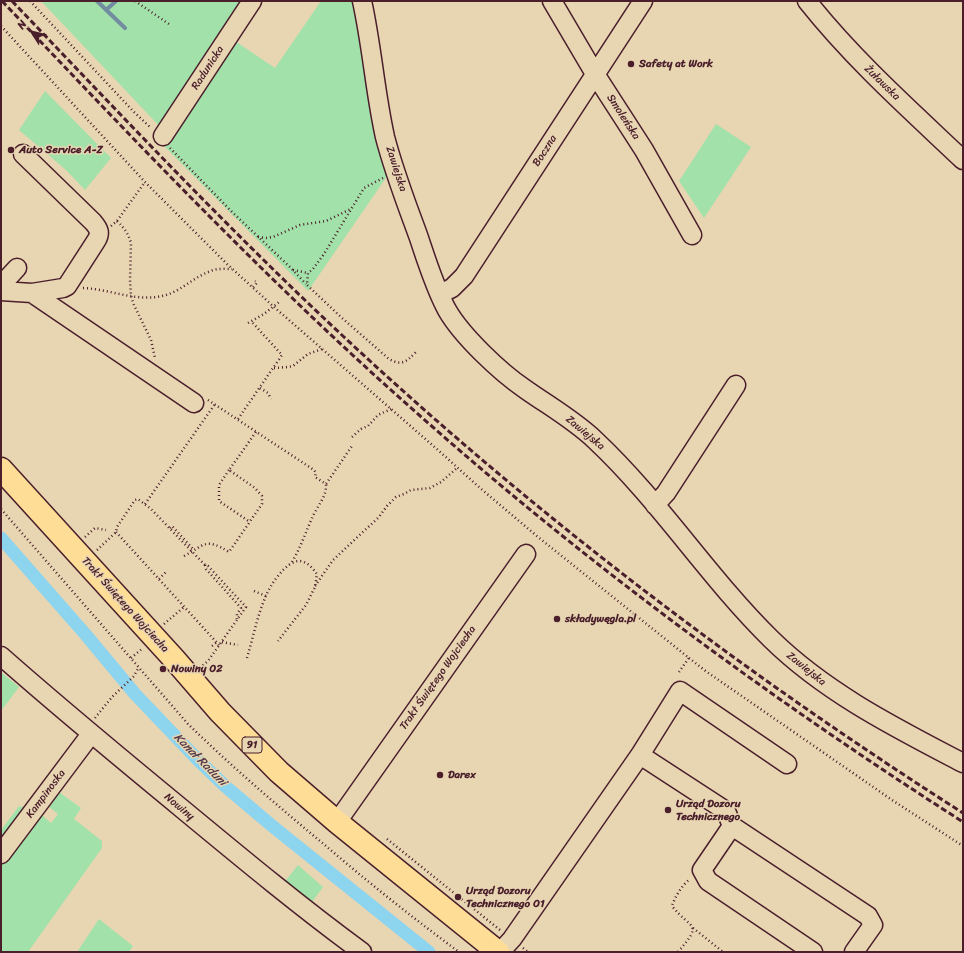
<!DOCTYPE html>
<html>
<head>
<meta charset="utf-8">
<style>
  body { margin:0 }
  #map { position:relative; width:964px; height:953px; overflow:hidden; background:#e8d6b3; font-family:Sriracha,sans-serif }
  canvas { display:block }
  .frame { position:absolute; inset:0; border:2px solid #4a1f2b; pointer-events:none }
  .north { position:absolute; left:12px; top:12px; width:40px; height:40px; -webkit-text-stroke:3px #e8d6b3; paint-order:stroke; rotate:306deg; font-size:11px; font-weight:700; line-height:16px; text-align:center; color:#4a1f2b }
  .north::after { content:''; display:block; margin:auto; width:14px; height:18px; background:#4a1f2b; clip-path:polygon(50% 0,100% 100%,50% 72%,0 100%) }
</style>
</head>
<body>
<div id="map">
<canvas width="964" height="953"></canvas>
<div class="frame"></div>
<div class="north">N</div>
</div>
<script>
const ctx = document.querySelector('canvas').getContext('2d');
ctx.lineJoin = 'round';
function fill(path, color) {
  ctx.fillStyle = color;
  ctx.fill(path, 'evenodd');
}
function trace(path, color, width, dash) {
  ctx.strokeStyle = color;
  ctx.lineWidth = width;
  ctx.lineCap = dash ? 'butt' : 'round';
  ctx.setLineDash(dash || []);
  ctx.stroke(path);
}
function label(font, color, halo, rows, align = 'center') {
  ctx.font = font + ' Sriracha,sans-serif';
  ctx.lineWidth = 3;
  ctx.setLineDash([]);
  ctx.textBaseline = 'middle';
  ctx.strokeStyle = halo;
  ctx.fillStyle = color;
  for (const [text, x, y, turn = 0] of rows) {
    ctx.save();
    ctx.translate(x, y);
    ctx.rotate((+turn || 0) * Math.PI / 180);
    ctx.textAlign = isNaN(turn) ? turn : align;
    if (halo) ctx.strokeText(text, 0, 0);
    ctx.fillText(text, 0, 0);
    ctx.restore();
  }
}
fill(new Path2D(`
  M41 1H247L162 129Z
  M321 1H356L390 172 308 291 163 145 232 39 275 68Z
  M45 91 111 158 85 190 66 170 19 130Z
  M716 124 751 147 704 218 679 181Z
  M1 672 19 687 1 711Z
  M59 792 81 808 74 819 102 841V848L28 952H1V866L38 816H43L51 823 58 814 49 807Z
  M28 805 1 846V830L19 806 21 807Z
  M298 865 323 887 309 906 283 884Z
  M99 919 133 946 129 952H77Z`), '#a2e1a9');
trace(new Path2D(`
  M97 1 125 28
  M106 10 116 1`), '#728ca0', 4);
trace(new Path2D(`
  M1 538 86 635 135 694 198 760 225 786 271 825 429 952`), '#8dd4ee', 13);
const minor = new Path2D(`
  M362 1C372 46 375 92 385 137 394 172 407 205 419 238 427 262 435 288 447 310 462 336 500 372 525 389 549 406 574 420 595 440 660 501 708 577 771 639 826 693 896 728 963 763
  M552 1 595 74 644 150 692 235
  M807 1C853 59 909 109 963 160
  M163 136 252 1
  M23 154 93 222C99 229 101 233 96 241L67 286 63 288 32 293
  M1 291 32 293 194 403
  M3 291 6 280 17 268
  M440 294 452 288 464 276 643 1
  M655 505 666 493 736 385
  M1 656C62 710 124 761 186 812 244 860 302 908 362 952
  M640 755 726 811 732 826 868 916 873 925 854 952
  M337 822 526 554
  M732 826 702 870 708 881 813 952
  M1 854 91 734
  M500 952 512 939 640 755 680 691 787 764`);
const major = new Path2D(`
  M1 469 175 660 220 712 279 772 337 822 498 952`);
trace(minor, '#4a1f2b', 21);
trace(major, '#4a1f2b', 25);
trace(new Path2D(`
  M30 1 133 111 151 128
  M135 1 169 24
  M1 26 145 182 227 264 274 307 438 450 480 488 538 537 689 658 679 672
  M170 148 233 213 290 267 306 284
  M383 178 364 188 324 254 313 269 308 273 307 285 342 318 389 359C402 366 406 362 416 352
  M117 221C125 229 128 233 131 243L130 280 131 296 134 305 151 340 155 358
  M111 226 117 221 145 182
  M258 237 267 238 273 237 300 225 326 221 351 209
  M293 270 308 273
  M253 287 257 283 255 281
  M83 288C110 289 135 302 162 296 181 292 193 277 211 271 217 268 225 269 232 269
  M248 323 264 314 279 302 278 301
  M274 368 288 367 293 366 308 354 322 349
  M260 388 268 393 271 399
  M208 400 314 470 316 473 315 477 326 484 352 446
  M238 419 282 355 251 321
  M352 437 361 429 368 426 378 415 391 409
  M229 470 219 485V501L250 522
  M145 504 215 404
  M1 509 188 724C232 767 279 807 326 846 369 883 413 918 459 952
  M170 528 172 526 194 550
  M116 532 219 645
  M85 537 95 528 106 530
  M97 550 116 532 117 527 135 500 138 499 151 509 205 565 208 566 246 607 208 661 201 667
  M184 556C205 545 205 537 229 552L262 504V496L255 488 229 470 256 432
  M292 562C301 547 306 531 313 516 318 505 327 496 326 484
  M205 565 206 569 241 608 237 614V619
  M159 579 166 572
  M315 586 333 560 379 517 387 506 396 497 404 494 411 490 430 488 441 482 457 468
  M254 591 266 596
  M164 624 184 607
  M222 642 238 645
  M212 646 217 642
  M131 658 143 648
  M247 658C253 638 257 617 265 598 269 587 286 560 300 561 308 562 313 569 317 574L315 587 306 605 278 641
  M689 658 707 672 892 800 963 846
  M95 718 112 697 134 676 139 667
  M387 839 500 930
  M693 928 723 952
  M523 948 528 952
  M678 952C704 922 691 930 672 906 675 897 682 885 690 879`), '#4a1f2b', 2.5, [1, 3]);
trace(minor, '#e8d6b3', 18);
trace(major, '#fedd96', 22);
trace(new Path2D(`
  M2 1C137 143 271 285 418 414 588 565 771 699 963 822
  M12 1C121 115 229 230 344 337 535 515 743 673 963 813`), '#4a1f2b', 3, [6, 3]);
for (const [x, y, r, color] of [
  [631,64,4,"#4a1f2b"],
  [11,150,4,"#4a1f2b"],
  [557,619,4,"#4a1f2b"],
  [163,669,4,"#4a1f2b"],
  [440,775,4,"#4a1f2b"],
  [668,810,4,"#4a1f2b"],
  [458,897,4,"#4a1f2b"]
]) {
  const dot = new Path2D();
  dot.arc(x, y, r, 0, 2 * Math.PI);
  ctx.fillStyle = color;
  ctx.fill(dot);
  trace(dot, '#e8d6b3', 1.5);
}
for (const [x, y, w] of [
  [252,745,20]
]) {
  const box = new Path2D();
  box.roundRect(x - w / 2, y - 8, w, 16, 3);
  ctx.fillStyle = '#e8d6b3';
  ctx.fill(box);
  trace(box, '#4a1f2b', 1);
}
label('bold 10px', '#4a1f2b', null, [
  ["91",252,745]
]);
label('bold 11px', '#4a1f2b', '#e8d6b3', [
  ["Safety at Work",639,64],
  ["Auto Service A-Z",19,150],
  ["składywęgla.pl",565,619],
  ["Nowiny 02",171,669],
  ["Darex",448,775],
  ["Urząd Dozoru",676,804],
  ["Technicznego",676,817],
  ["Urząd Dozoru",466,891],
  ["Technicznego 01",466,904]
], 'left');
label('11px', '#4a1f2b', '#e8d6b3', [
  ["Radunicka",208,68,-57],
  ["Żuławska",882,83,44],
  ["Smoleńska",623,117,57],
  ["Boczna",545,151,-57],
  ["Zawiejska",396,169,72],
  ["Zawiejska",585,433,40],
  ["Trakt Świętego Wojciecha",125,605,48],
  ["Zawiejska",806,669,39],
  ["Trakt Świętego Wojciecha",438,678,-55],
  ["Kampinoska",46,794,-53],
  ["Nowiny",179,807,40]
]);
label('italic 12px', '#543a48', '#e8d6b3', [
  ["Kanał Raduni",200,760,45]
]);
</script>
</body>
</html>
